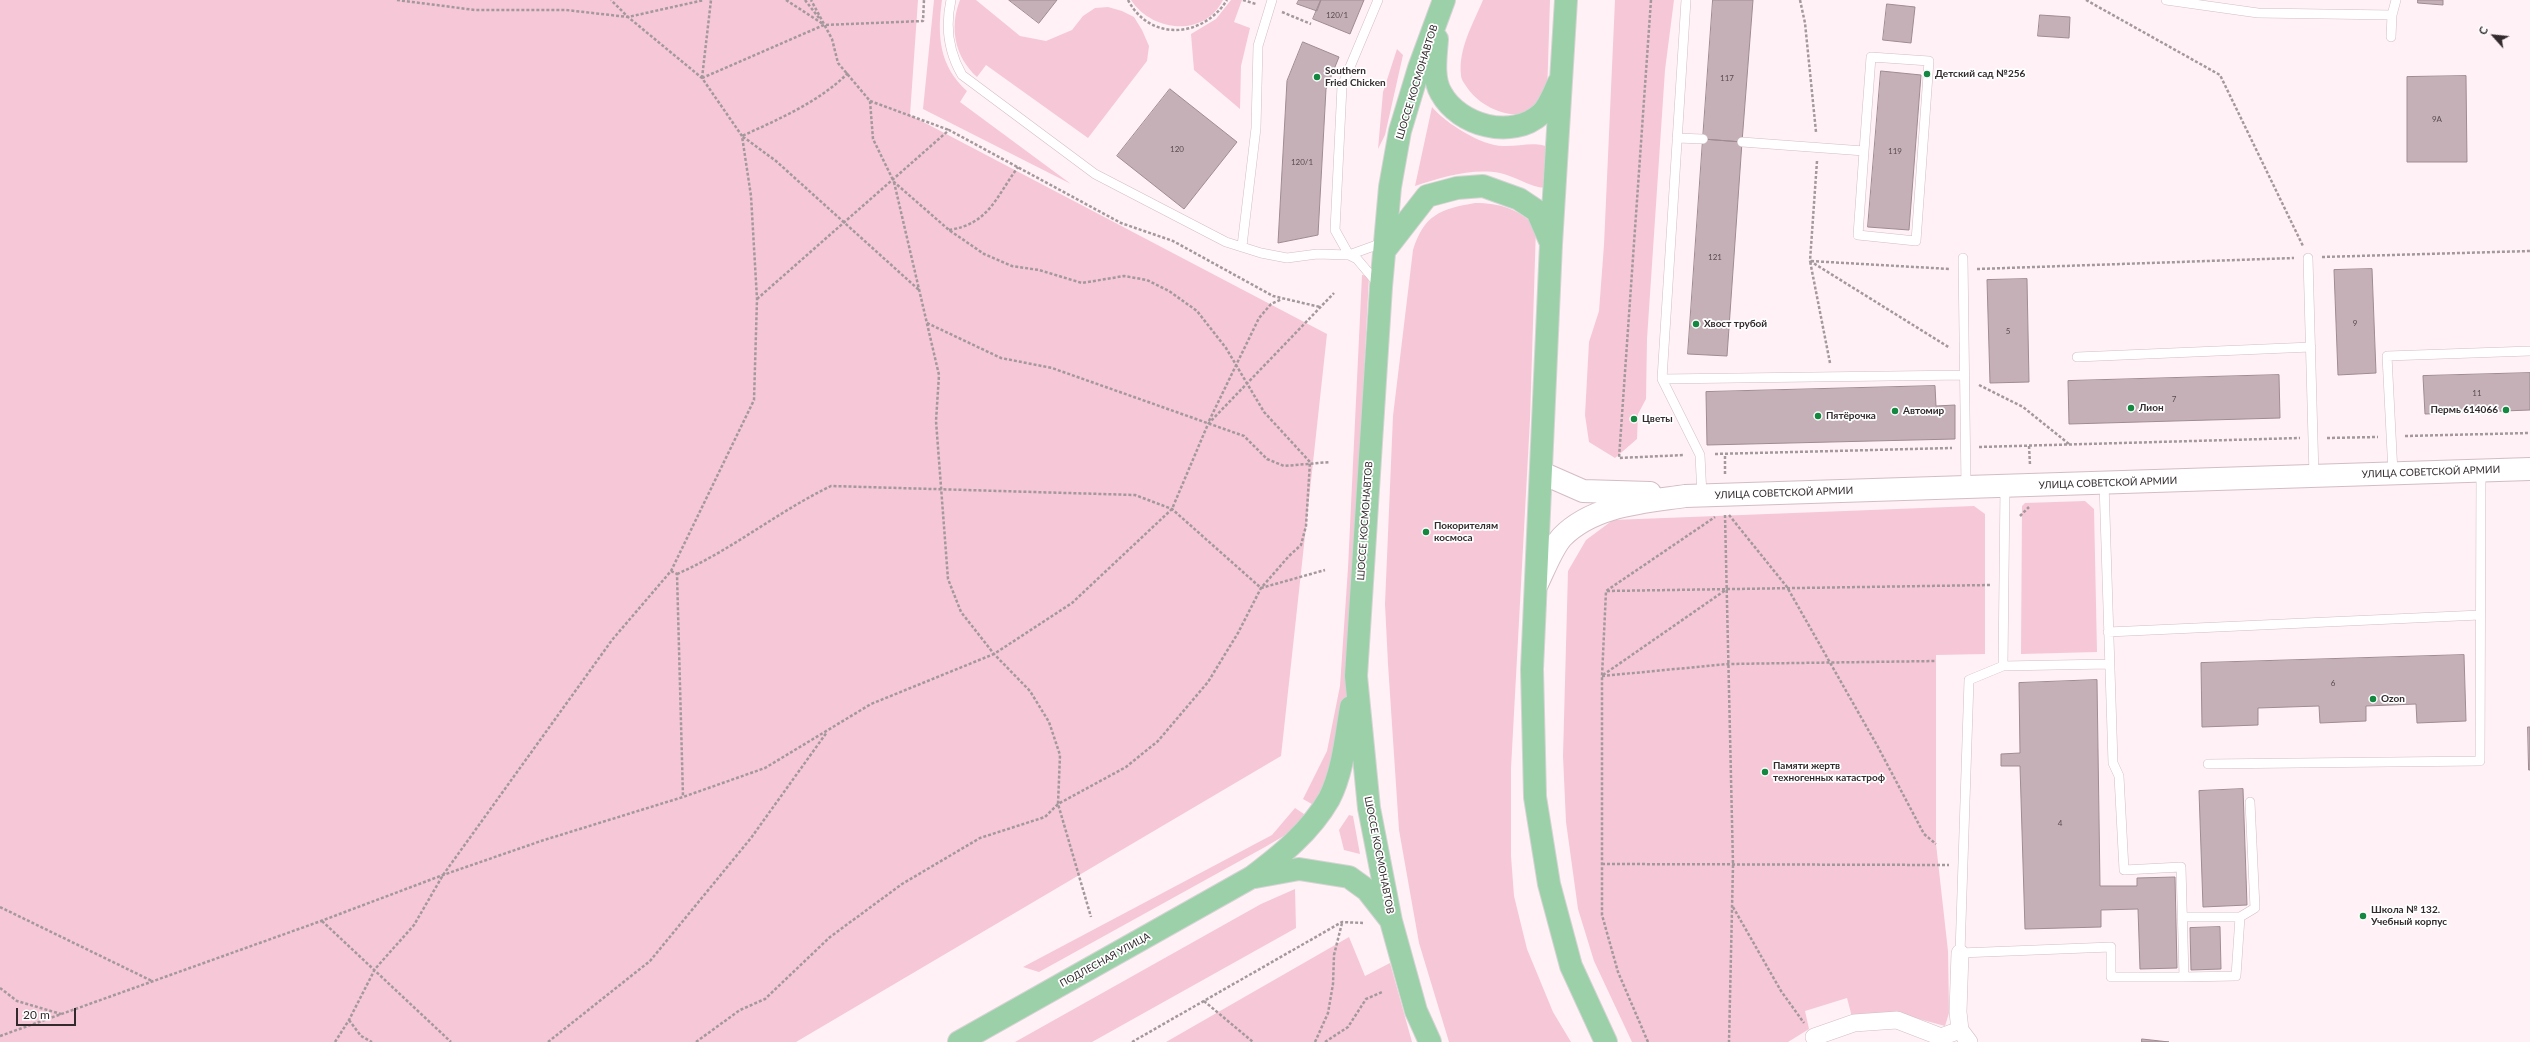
<!DOCTYPE html>
<html>
<head>
<meta charset="utf-8">
<style>
  body { margin:0 }
  #map { position:relative; width:2530px; height:1042px; overflow:hidden; background:#fff1f6; font-family:Lato,sans-serif }
  canvas { display:block }
  .north { position:absolute; left:2474px; top:16px; width:40px; height:40px; -webkit-text-stroke:3px #fff; paint-order:stroke; rotate:297deg; font-size:11px; font-weight:700; line-height:16px; text-align:center; color:#322a2d }
  .north::after { content:''; display:block; margin:auto; width:14px; height:18px; background:#322a2d; clip-path:polygon(50% 0,100% 100%,50% 72%,0 100%) }
  .scale { position:absolute; left:16px; top:1008px; width:60px; height:18px; box-sizing:border-box; border:2px solid #322a2d; border-top:0; padding-left:5px; font-size:12px; line-height:14px; white-space:nowrap; color:#322a2d; -webkit-text-stroke:3px #fff; paint-order:stroke }
</style>
</head>
<body>
<div id="map">
<canvas width="2530" height="1042"></canvas>
<div class="north">С</div>
<div class="scale">20 m</div>
</div>
<script>
const ctx = document.querySelector('canvas').getContext('2d');
ctx.lineJoin = 'round';
function fill(path, color) {
  ctx.fillStyle = color;
  ctx.fill(path, 'evenodd');
}
function trace(path, color, width, dash) {
  ctx.strokeStyle = color;
  ctx.lineWidth = width;
  ctx.lineCap = dash ? 'butt' : 'round';
  ctx.setLineDash(dash || []);
  ctx.stroke(path);
}
function label(font, color, halo, rows, align = 'center') {
  ctx.font = font + ' Lato,sans-serif';
  ctx.lineWidth = 3.5;
  ctx.setLineDash([]);
  ctx.textBaseline = 'middle';
  ctx.strokeStyle = halo;
  ctx.fillStyle = color;
  for (const [text, x, y, turn = 0] of rows) {
    ctx.save();
    ctx.translate(x, y);
    ctx.rotate((+turn || 0) * Math.PI / 180);
    ctx.textAlign = isNaN(turn) ? turn : align;
    if (halo) ctx.strokeText(text, 0, 0);
    ctx.fillText(text, 0, 0);
    ctx.restore();
  }
}
fill(new Path2D(`
  M0 0H918L910 115 1327 334 1281 756 796 1042H0Z
  M934 0H942C937 35 939 66 967 91L960 102 1071 184 923 109Z
  M960 0H976L1020 36 1046 41 1072 30 1083 16 1095 8 1108 7 1122 11 1134 17 1142 30 1149 46 1147 61 1088 138 986 65 977 77C955 57 949 28 960 0Z
  M1131 0H1223C1204 38 1152 32 1131 0Z
  M1231 0H1242L1234 22 1250 28 1241 66 1240 109 1194 70 1191 34 1216 19Z
  M1483 0H1550L1547 95C1544 99 1541 105 1538 108 1514 124 1479 107 1466 86 1464 83 1461 79 1461 75 1458 49 1473 24 1483 0Z
  M1615 0H1674L1665 70 1647 339 1646 399 1638 414 1637 439 1615 458 1589 442 1585 415 1589 342 1599 311 1604 245Z
  M1397 49 1403 55 1385 135 1378 149 1383 92Z
  M1432 107C1445 123 1482 146 1503 146 1519 147 1538 140 1551 149L1550 187C1535 191 1516 176 1500 173 1472 168 1442 177 1415 186Z
  M1475 203C1500 203 1519 209 1536 227L1530 419 1511 768V856L1514 896 1527 949 1553 1012 1571 1042H1449L1419 943 1399 830 1388 664 1385 604 1393 416 1413 250C1424 215 1440 209 1475 203Z
  M1362 275 1369 276 1347 699 1334 771 1317 807 1303 799 1327 751 1340 686 1348 568Z
  M2085 501 2094 509 2097 652 2021 654 2022 506 2025 503Z
  M1974 506 1985 514V654L1936 655V844L1948 951 1949 1013 1945 1026 1897 1013 1852 1017 1847 998 1805 1011 1809 1029 1788 1042H1632L1594 961 1578 909 1566 822 1563 756 1568 571 1586 540 1613 520Z
  M1295 808 1307 816 1299 827 1265 847 1039 972 1023 967 1272 835Z
  M1349 815 1353 816 1360 854 1344 850 1339 830Z
  M1295 889 1296 928 1092 1042H1015L1261 904Z
  M1349 937 1365 976 1390 963 1412 1042H1166Z`), '#f6c7d7');
const building = new Path2D(`
  M1009 0H1057L1039 23Z
  M1299 0H1321L1317 11 1297 4Z
  M1321 0H1364L1350 34 1313 19Z
  M1713 0H1753L1742 142 1703 139Z
  M2418 0H2443V5L2418 3Z
  M1887 4 1915 7 1911 43 1883 40Z
  M2040 15 2070 17 2069 38 2038 36Z
  M1303 42 1339 57 1326 89 1318 235 1278 243 1287 81Z
  M1881 71 1921 75 1909 230 1868 227Z
  M2466 76 2467 162H2407V77Z
  M1170 89 1237 142 1184 209 1117 156Z
  M1703 139 1742 142 1727 356 1688 354Z
  M2372 269 2376 373 2338 375 2334 270Z
  M2027 279 2029 382 1990 383 1987 280Z
  M2530 373V410L2425 414 2423 376Z
  M2279 375 2280 418 2069 424 2068 381Z
  M1935 386 1936 406 1955 405V439L1707 445 1706 392Z
  M2464 655 2466 721 2417 723 2416 704 2366 706V721L2320 723 2319 706 2258 708V725L2202 727 2201 663Z
  M2097 680 2100 886H2137V878L2175 877 2177 968 2140 969 2138 909 2101 910V927L2025 929 2020 766H2001V754L2020 753 2019 683Z
  M2528 727H2530V770H2529Z
  M2243 789 2247 905 2203 907 2199 791Z
  M2220 927 2221 969 2191 970 2190 928Z
  M2142 1039 2169 1042H2142Z`);
fill(building, '#c6b0b7');
trace(building, '#9f8b92', 1);
const service = new Path2D(`
  M951 0C945 27 948 51 962 75L1095 174 1226 242 1261 253 1287 258 1317 254 1349 255 1357 259 1379 285
  M1686 0 1662 379 1700 455 1702 496
  M2166 0 2258 13 2392 15 2396 0
  M2391 37 2392 15
  M1677 138 1703 139
  M1742 142 1864 151 1871 57 1929 61 1916 241 1858 235 1864 151
  M1242 246 1256 128 1258 46 1272 0
  M1349 255 1335 230 1342 86 1378 0
  M1349 255 1385 242
  M1963 258 1966 487
  M2308 258 2314 476
  M2077 357 2311 347
  M1662 379 1965 375
  M2393 473 2387 356 2530 351
  M2005 486 2003 666 1969 680 1960 953 2111 947V977H2184L2181 867 2124 870 2119 776 2113 763 2104 483
  M2108 632 2480 615
  M2003 666 2108 664
  M2208 764 2480 761 2481 471
  M2182 917H2240L2236 976 2184 977
  M2240 917 2255 908 2250 802`);
const minor = new Path2D(`
  M1960 953 1958 1012 1960 1030 1969 1042
  M1814 1037 1854 1023 1897 1020 1941 1037 1960 1030`);
const tertiary = new Path2D(`
  M1542 473 1583 491 1650 493
  M1536 586C1543 572 1552 548 1562 537 1593 505 1644 502 1685 496L2530 469`);
const primary = new Path2D(`
  M1566 0 1551 244 1532 669 1535 797 1549 884 1571 966 1606 1042
  M1437 39C1436 55 1432 78 1441 93 1459 126 1512 140 1541 114 1549 107 1554 92 1559 82
  M1385 250 1427 196 1457 188 1483 186 1519 199 1537 211 1550 241
  M1255 877 1299 869 1349 877 1367 890 1389 918
  M959 1042 1252 877C1281 855 1310 832 1329 799 1343 772 1346 736 1351 707
  M1430 1042 1416 1011 1391 921 1369 808 1356 676 1381 287 1390 187 1400 131 1419 68 1444 0`);
trace(service, '#d3bdc4', 10);
trace(minor, '#d3bdc4', 18);
trace(tertiary, '#d3bdc4', 24);
trace(primary, '#d6d4d5', 24);
trace(new Path2D(`
  M397 0 475 10H566L628 17 704 0
  M786 0 823 24
  M805 0 819 18
  M1128 0C1150 42 1203 38 1227 0
  M1243 0 1256 4
  M1651 0 1619 458 1684 455
  M1800 0 1805 23 1816 132
  M2086 0 2220 75 2303 246
  M1282 12 1311 24
  M848 73C819 102 779 119 742 136L776 161 919 290
  M702 78 824 25 923 21 924 0
  M702 78 711 0
  M870 101 949 130
  M1817 161 1810 261 1950 348
  M894 182 939 375 936 421 948 579 961 612 994 654 1030 691 1049 722 1060 755 1058 804 1091 917
  M949 230C989 224 996 197 1018 167
  M2322 257 2530 251
  M1977 269 2294 258
  M757 299 949 130 1121 223 1173 241 1273 296 1320 307
  M927 323 1001 358 1052 368 1244 436 1267 459 1284 466 1330 462
  M1830 363 1810 261 1950 269
  M1979 385 2023 407 2069 444
  M1209 421 1259 318 1271 304 1282 299
  M2405 436 2530 433
  M2327 438 2378 437
  M2029 446 2030 465
  M1979 447 2300 438
  M1715 454 1952 448
  M1725 474V454
  M1725 515 1733 865 1729 1042
  M1729 515 1787 587 1878 747 1924 834 1936 844
  M2020 516 2029 507
  M671 571 677 574 683 797
  M677 574C732 550 777 512 831 486L1135 495 1172 509 1261 588 1325 570
  M1607 591 1990 585
  M1603 675 1727 589
  M1602 676 1728 664 1936 661
  M1602 864 1949 865
  M0 907 152 981
  M1733 907 1781 991 1804 1023
  M322 921 451 1042
  M0 988 17 1001 61 1014
  M1204 1001 1253 1042
  M349 1020 361 1036 372 1042
  M0 1036 321 921 443 875 541 841 683 797 765 768 871 704 994 654 1072 603 1172 509 1208 424 1334 293
  M335 1042 349 1020 375 969 414 925 443 875 612 640 671 571 754 400 757 299 751 196 742 136 702 78 628 17 611 0
  M548 1042 650 961 751 838 827 732
  M696 1042 740 1010 765 999 830 937 902 884 980 838 1045 817 1058 804 1126 767 1158 741 1208 682 1238 633 1261 588 1289 556 1301 545 1306 526 1310 462 1264 412 1226 348 1197 311 1169 291 1147 280 1124 276 1082 283 1039 270 1012 266 984 254 949 230 894 182 873 139 870 101 838 63 832 39 811 0
  M1132 1042 1342 922 1363 923
  M1315 1042 1328 1013 1333 984 1334 955 1342 923
  M1325 1042 1348 1027 1366 999 1382 992
  M1648 1042 1618 972 1602 915V676L1606 591 1715 517`), '#a3989c', 2.5, [3, 2]);
trace(service, '#fff', 9);
trace(minor, '#fff', 17);
trace(tertiary, '#fff', 22);
trace(primary, '#9bd0a9', 22);
for (const [x, y, r, color] of [
  [1927,74,4,"#148841"],
  [1317,77,4,"#148841"],
  [1696,324,4,"#148841"],
  [2131,408,4,"#148841"],
  [2506,410,4,"#148841"],
  [1895,411,4,"#148841"],
  [1818,416,4,"#148841"],
  [1634,419,4,"#148841"],
  [1426,532,4,"#148841"],
  [2373,699,4,"#148841"],
  [1765,772,4,"#148841"],
  [2363,916,4,"#148841"]
]) {
  const dot = new Path2D();
  dot.arc(x, y, r, 0, 2 * Math.PI);
  ctx.fillStyle = color;
  ctx.fill(dot);
  trace(dot, '#fff', 1.5);
}
label('8px', '#574c50', null, [
  ["120/1",1337,15],
  ["117",1727,78],
  ["9А",2437,119],
  ["120",1177,149],
  ["119",1895,151],
  ["120/1",1302,162],
  ["121",1715,257],
  ["9",2355,323],
  ["5",2008,331],
  ["11",2477,393],
  ["7",2174,399],
  ["6",2333,683],
  ["4",2060,823]
]);
label('bold 10px', '#322a2d', '#fff', [
  ["Southern",1325,71],
  ["Fried Chicken",1325,83],
  ["Детский сад №256",1935,74],
  ["Хвост трубой",1704,324],
  ["Лион",2139,408],
  ["Пермь 614066",2498,410,"right"],
  ["Автомир",1903,411],
  ["Пятёрочка",1826,416],
  ["Цветы",1642,419],
  ["Покорителям",1434,526],
  ["космоса",1434,538],
  ["Ozon",2381,699],
  ["Памяти жертв",1773,766],
  ["техногенных катастроф",1773,778],
  ["Школа № 132.",2371,910],
  ["Учебный корпус",2371,922]
], 'left');
label('10px', '#322a2d', '#fff', [
  ["ШОССЕ КОСМОНАВТОВ",1417,82,-73],
  ["УЛИЦА СОВЕТСКОЙ АРМИИ",2431,472,-2],
  ["УЛИЦА СОВЕТСКОЙ АРМИИ",2108,483,-2],
  ["УЛИЦА СОВЕТСКОЙ АРМИИ",1784,493,-2],
  ["ШОССЕ КОСМОНАВТОВ",1365,521,-86],
  ["ШОССЕ КОСМОНАВТОВ",1379,855,79],
  ["ПОДЛЕСНАЯ УЛИЦА",1105,960,-29]
]);
</script>
</body>
</html>
